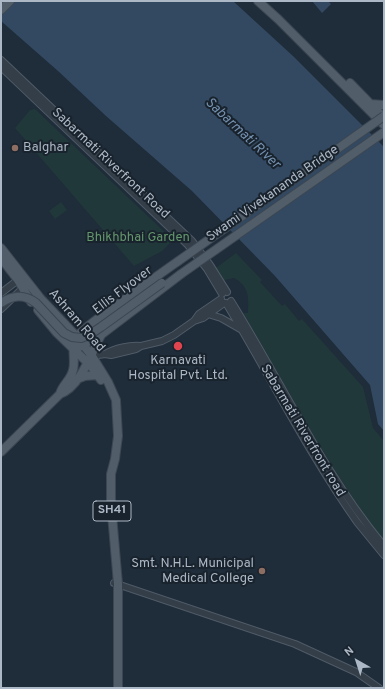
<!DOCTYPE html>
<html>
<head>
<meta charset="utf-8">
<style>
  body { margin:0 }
  #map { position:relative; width:385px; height:689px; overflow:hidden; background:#1f2c39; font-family:Overpass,sans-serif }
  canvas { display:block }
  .frame { position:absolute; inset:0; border:2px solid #adb8c6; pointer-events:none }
  .north { position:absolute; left:337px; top:641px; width:40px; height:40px; -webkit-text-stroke:3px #19232d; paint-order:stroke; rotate:321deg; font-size:11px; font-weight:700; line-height:16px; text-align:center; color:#adb8c6 }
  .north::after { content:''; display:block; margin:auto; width:14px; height:18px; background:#adb8c6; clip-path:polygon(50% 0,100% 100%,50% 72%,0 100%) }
</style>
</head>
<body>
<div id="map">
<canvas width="385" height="689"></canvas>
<div class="frame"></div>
<div class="north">N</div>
</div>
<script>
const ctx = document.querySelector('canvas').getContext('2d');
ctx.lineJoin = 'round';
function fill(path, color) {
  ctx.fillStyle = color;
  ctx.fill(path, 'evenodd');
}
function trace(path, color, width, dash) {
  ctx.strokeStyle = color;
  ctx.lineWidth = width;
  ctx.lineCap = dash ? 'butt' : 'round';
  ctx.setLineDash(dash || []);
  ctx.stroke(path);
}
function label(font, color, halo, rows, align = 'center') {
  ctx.font = font + ' Overpass,sans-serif';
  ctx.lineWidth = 4;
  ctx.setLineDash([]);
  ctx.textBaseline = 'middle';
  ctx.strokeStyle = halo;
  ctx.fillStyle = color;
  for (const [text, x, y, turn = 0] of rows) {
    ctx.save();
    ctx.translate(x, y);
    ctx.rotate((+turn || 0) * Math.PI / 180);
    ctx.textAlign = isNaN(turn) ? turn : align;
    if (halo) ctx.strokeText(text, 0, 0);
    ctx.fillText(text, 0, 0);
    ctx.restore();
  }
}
fill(new Path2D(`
  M35 109 173 240 162 251 134 266 15 128 30 110Z
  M61 202 67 210 55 219 49 211Z
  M236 253 262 280 260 282 282 306 285 304 299 321 302 319 363 387 373 428 384 441V541C329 470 289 390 243 313H248C249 298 249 286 234 278L224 280 216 268Z`), '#21383a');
fill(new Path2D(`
  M1 1H233L293 56 384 147V431L378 424 370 385 275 276 192 191 106 116 58 71 1 21Z
  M312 1H328L331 4 322 13Z`), '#324961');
const minor = new Path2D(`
  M1 60 192 241 210 265 227 292
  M1 67 187 244 207 269 222 294
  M1 293 18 280
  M231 301C281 381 323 473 384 546
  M226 303C270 376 308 453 357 522 366 533 375 544 384 555
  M1 309 22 289
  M208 314 221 318 242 330
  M194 321 199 314 221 299
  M105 354C115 348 130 345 141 346
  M92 356 105 354 111 355 136 349 141 346 162 341 174 335 194 321 203 318 224 303
  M114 583 295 644 356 672 379 688`);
const major = new Path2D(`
  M258 1 278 19 384 125
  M1 10 10 1
  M350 83 384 118
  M371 104 384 105
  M1 248 41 299 77 337 92 356 108 382 116 400 118 436 115 459 111 474V503L118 584V688
  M1 258 18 280 31 302
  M38 310 57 333 91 366 101 380
  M79 347 102 334 181 274
  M77 379 85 376 98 375
  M60 394C81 386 91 353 101 335
  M1 452 60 394C62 385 71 380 73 370 76 360 70 347 77 337 82 329 99 318 107 312 131 295 154 278 177 262`);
trace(minor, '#505b67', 8);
trace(major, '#3c4753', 10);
trace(minor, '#333e49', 6);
trace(major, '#515d69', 8);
const majorBridge = new Path2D(`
  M177 262 384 116
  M181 274 384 132
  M1 303C13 295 24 294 36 303L64 333 72 337 81 338 89 335 101 327 162 283`);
trace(majorBridge, '#3c4753', 10, []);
trace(majorBridge, '#515d69', 8);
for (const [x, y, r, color] of [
  [15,148,4,"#8d6e63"],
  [178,346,5,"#e0444e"],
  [262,571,4,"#8d6e63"]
]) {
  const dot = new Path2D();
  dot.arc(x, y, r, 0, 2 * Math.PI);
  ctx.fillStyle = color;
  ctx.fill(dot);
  trace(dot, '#19232d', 1.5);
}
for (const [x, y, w] of [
  [112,511,38]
]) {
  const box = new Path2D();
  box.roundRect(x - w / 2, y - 10, w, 20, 3);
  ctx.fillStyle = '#19232d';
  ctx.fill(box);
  trace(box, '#adb8c6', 1);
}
label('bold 12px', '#adb8c6', null, [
  ["SH41",112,511]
]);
label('13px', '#adb8c6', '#19232d', [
  ["Balghar",23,148],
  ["Karnavati",178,361,"center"],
  ["Hospital Pvt. Ltd.",178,376,"center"],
  ["Smt. N.H.L. Municipal",254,564,"right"],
  ["Medical College",254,579,"right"]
], 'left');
label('13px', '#adb8c6', '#19232d', [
  ["Sabarmati Riverfront Road",110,164,43],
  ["Swami Vivekananda Bridge",273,194,-35],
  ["Ellis Flyover",123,291,-37],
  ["Ashram Road",76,321,49],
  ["Sabarmati Riverfront road",302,431,59]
]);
label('13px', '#64976c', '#19232d', [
  ["Bhikhbhai Garden",138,238]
]);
label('italic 14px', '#7491b0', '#19232d', [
  ["Sabarmati River",242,134,43]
]);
</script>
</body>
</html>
